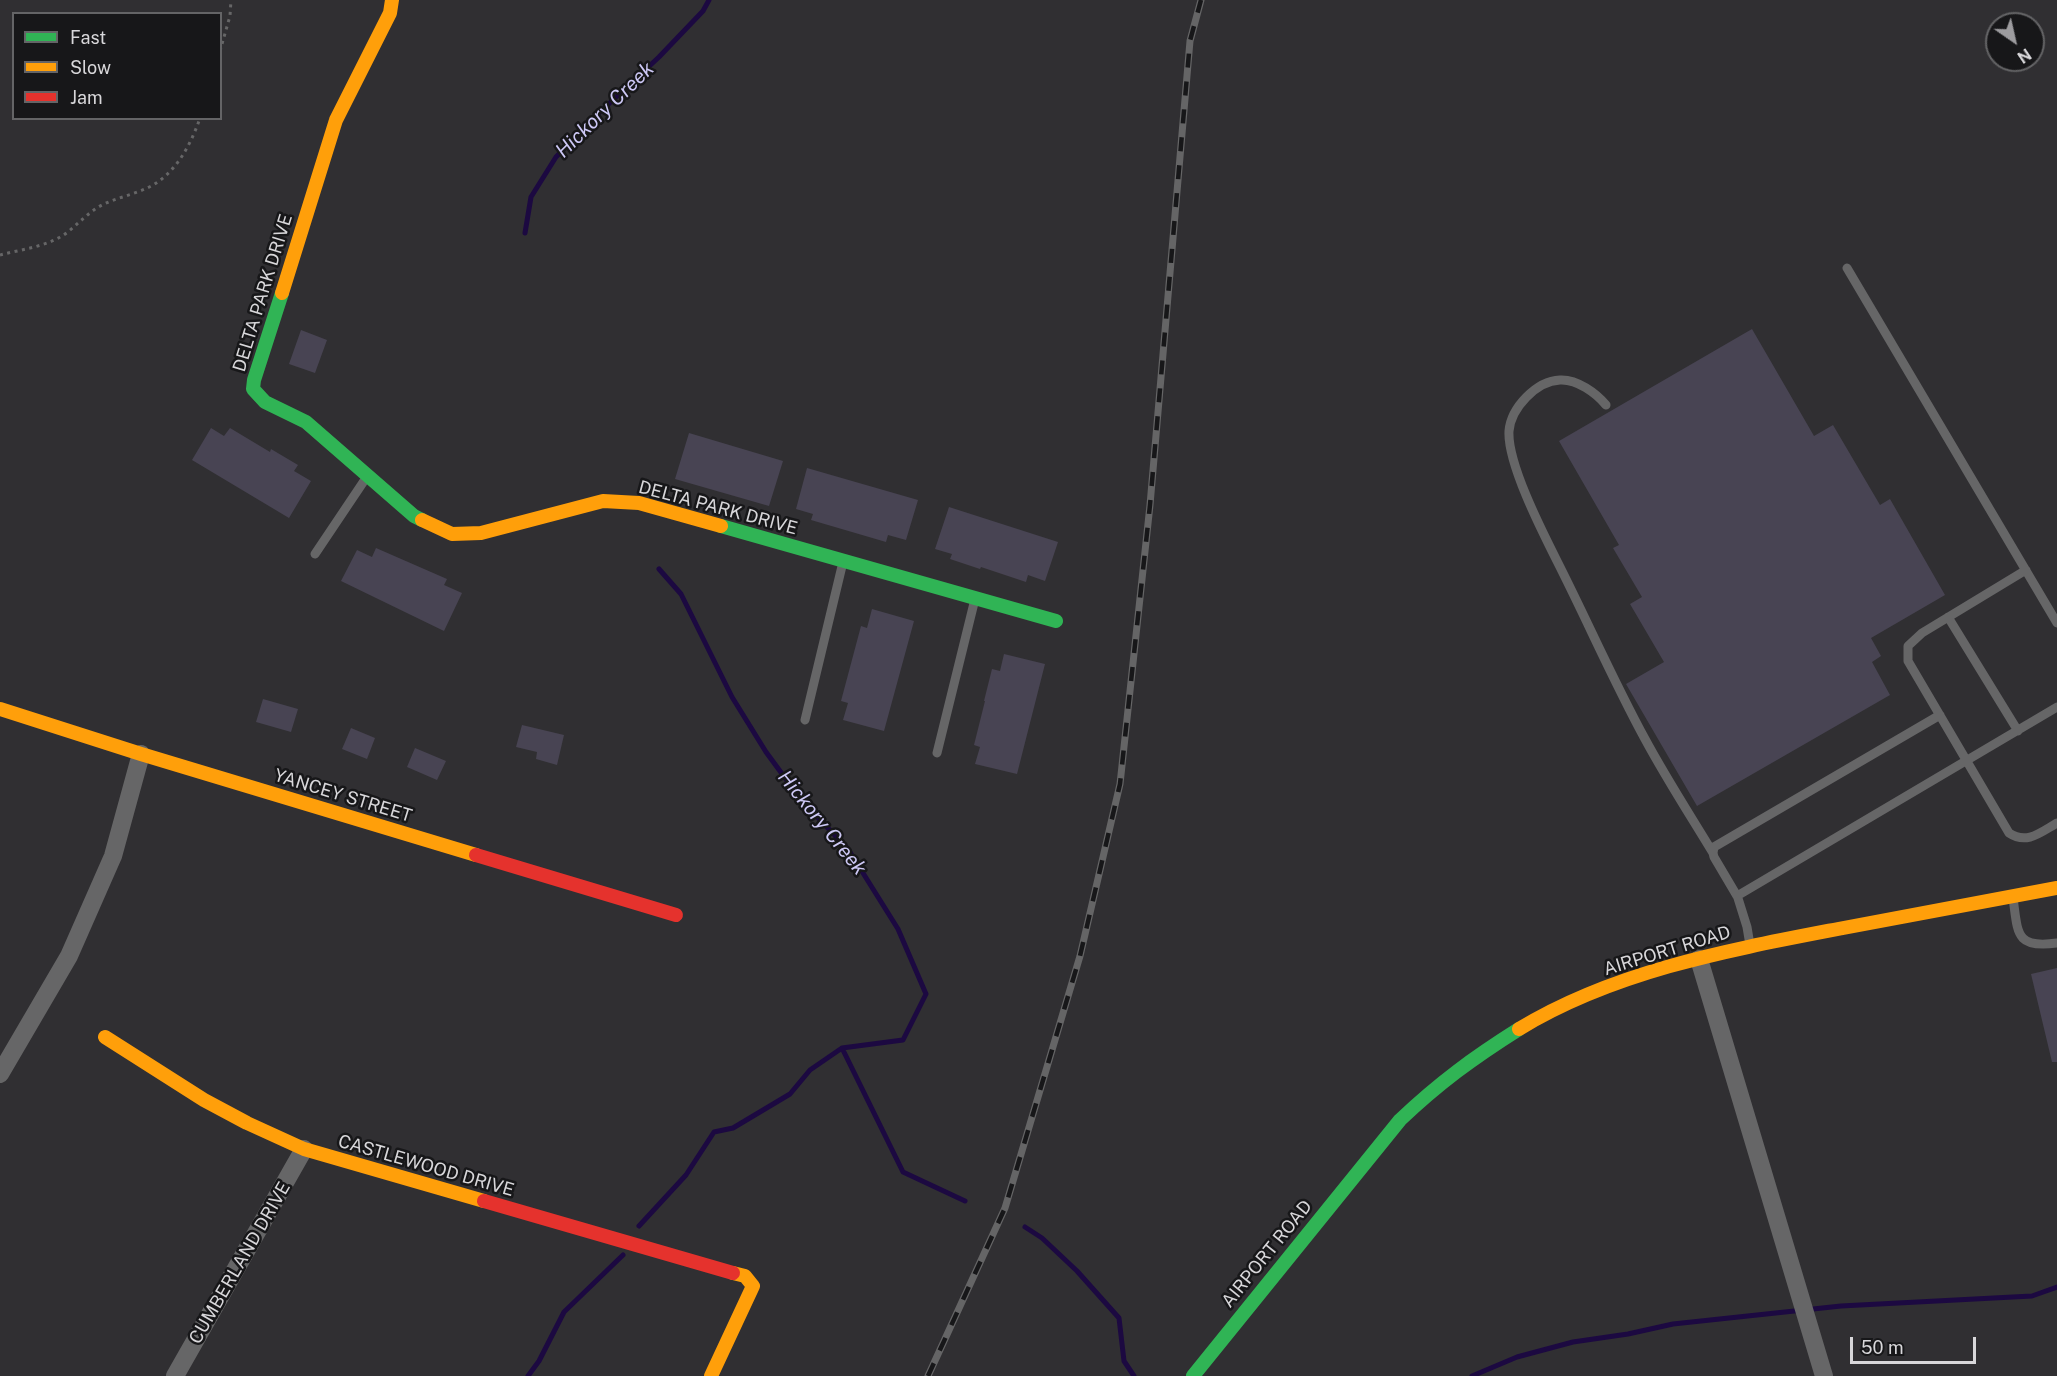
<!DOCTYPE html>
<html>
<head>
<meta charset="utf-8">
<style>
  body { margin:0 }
  #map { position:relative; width:2057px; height:1376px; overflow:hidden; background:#302f32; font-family:"Public Sans",sans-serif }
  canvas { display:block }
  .legend { position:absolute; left:12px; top:12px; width:210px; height:108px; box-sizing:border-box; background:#171719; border:2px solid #646466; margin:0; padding:8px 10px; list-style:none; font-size:18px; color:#d8d7da }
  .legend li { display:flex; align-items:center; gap:12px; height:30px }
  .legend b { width:30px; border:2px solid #646466 }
  .north { position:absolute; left:1985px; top:12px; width:60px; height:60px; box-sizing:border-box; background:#171719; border:2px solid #646466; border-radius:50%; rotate:146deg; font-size:16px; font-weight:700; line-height:24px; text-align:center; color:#d8d7da }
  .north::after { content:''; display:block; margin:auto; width:21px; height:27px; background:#9d9c9f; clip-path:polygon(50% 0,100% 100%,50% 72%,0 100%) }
  .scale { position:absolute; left:1850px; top:1337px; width:126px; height:27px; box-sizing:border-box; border:3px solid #d8d7da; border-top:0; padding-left:8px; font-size:18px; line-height:21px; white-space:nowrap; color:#d8d7da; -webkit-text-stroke:4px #171719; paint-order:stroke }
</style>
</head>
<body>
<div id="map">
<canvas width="2057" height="1376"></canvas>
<ul class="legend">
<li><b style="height:8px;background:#30b455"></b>Fast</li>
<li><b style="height:8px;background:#ff9f0a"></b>Slow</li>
<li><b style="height:8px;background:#e5322d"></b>Jam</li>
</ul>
<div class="north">N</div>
<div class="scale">50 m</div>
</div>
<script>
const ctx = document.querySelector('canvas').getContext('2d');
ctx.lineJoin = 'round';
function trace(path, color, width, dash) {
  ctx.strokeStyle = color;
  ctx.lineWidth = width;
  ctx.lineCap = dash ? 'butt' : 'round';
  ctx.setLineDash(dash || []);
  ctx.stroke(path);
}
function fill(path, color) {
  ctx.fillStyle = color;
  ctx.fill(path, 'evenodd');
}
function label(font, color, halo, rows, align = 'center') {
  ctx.font = font + ' "Public Sans",sans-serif';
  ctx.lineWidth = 5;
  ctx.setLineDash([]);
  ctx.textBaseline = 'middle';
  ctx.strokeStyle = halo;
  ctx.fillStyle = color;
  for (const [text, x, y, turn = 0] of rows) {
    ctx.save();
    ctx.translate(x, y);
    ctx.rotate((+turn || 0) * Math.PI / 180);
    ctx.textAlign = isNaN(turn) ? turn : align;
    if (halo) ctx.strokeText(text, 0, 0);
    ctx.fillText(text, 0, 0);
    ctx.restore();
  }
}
trace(new Path2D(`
  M525 233 531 197 556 157 599 113 659 57 703 11 709 0
  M842 1048 903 1172 965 1201
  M639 1226 686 1175 714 1132 733 1128 790 1094 810 1070 842 1048 903 1040 926 994 898 929 848 849 802 801 766 752 732 697 681 594 659 569
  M1025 1227 1042 1238 1077 1271 1119 1318 1124 1361 1134 1376
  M528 1376 539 1361 564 1312 623 1255
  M1472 1376 1517 1357 1573 1342 1628 1334 1673 1324 1841 1306 2032 1296 2057 1287`), '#1c0941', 5);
fill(new Path2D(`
  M1752 329 1814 436 1833 425 1880 505 1890 499 1945 595 1871 638 1881 656 1872 662 1890 695 1697 806 1626 684 1664 662 1630 604 1642 597 1613 548 1619 545 1559 441Z
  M301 330 327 340 315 373 289 364Z
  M211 428 224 436 230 428 270 452 271 449 298 465 294 471 311 481 289 518 192 460Z
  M689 433 783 461 769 506 675 479Z
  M807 468 918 500 906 540 888 535 886 542 811 520 813 514 796 509Z
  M949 507 1058 542 1045 581 1028 575 1026 582 981 567 980 569 950 559 952 554 935 549Z
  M376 548 447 579 444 585 462 593 444 631 341 581 357 550 372 557Z
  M872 609 914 621 884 731 843 720 848 703 841 701 861 626 867 628Z
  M1004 654 1045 664 1017 774 975 764 980 747 974 745 985 701H984L992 669 1000 671Z
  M263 699 298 709 291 732 256 722Z
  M522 725 564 735 557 765 536 759 537 752 516 747Z
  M351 728 375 738 367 759 342 749Z
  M415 748 446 761 437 780 407 767Z
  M2057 968V1062H2052L2031 974Z`), '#484453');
trace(new Path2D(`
  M220 51 230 16 231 0
  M0 255C23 249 51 246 69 231 80 222 89 212 102 205 118 197 137 194 153 185 177 171 191 144 200 118`), '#666667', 3, [3, 4.5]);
trace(new Path2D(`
  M1847 268 2057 623
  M1606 405C1596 393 1577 379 1560 380 1536 381 1511 408 1509 431 1507 465 1546 539 1562 571 1590 627 1615 684 1645 739 1666 778 1690 815 1713 853
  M315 554 366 478
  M2026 570 1922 633 1908 646V661L2009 833C2027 845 2041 832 2057 823
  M1948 617 2018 731
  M1940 715 1714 847 1713 853 1714 857 1737 896 2057 707
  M805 720 843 562
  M937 753 975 599
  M1737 895 1747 927 1750 945
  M2013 898C2018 933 2015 949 2057 943`), '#666667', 9);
trace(new Path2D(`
  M1699 959 1824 1376
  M0 1074 69 956 113 856 141 754
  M175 1376 304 1149`), '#666667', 18);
trace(new Path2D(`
  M282 293 254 380 253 389 265 402 306 422 414 516 422 520
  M721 526 1056 621
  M1193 1376 1400 1120C1439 1083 1473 1058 1519 1029`), '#30b455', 14);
trace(new Path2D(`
  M282 293 336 120 390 13 392 0
  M422 520 452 534 481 533 603 501 639 503 721 526
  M0 709 141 754 476 855
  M1519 1029C1614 971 1729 950 1838 929 1911 916 1984 902 2057 888
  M105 1037 204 1100 247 1123 304 1149 484 1201
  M711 1376 753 1286 745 1276 733 1273`), '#ff9f0a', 14);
trace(new Path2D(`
  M476 855 676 915
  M484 1201 733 1273`), '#e5322d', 14);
const rail = new Path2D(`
  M928 1376 1005 1208 1080 956 1120 784 1150 505 1190 41 1201 0`);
trace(rail, '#656566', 7);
trace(rail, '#171719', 4.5, [14]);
label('18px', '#d8d7da', '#171719', [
  ["DELTA PARK DRIVE",263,293,-73],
  ["DELTA PARK DRIVE",718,508,15],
  ["YANCEY STREET",343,796,17],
  ["AIRPORT ROAD",1667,951,-17],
  ["CASTLEWOOD DRIVE",426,1166,16],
  ["AIRPORT ROAD",1267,1254,-51],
  ["CUMBERLAND DRIVE",240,1263,-60]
]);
label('italic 20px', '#cdc8f5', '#171719', [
  ["Hickory Creek",605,110,-44],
  ["Hickory Creek",822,823,51]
]);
</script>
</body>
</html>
